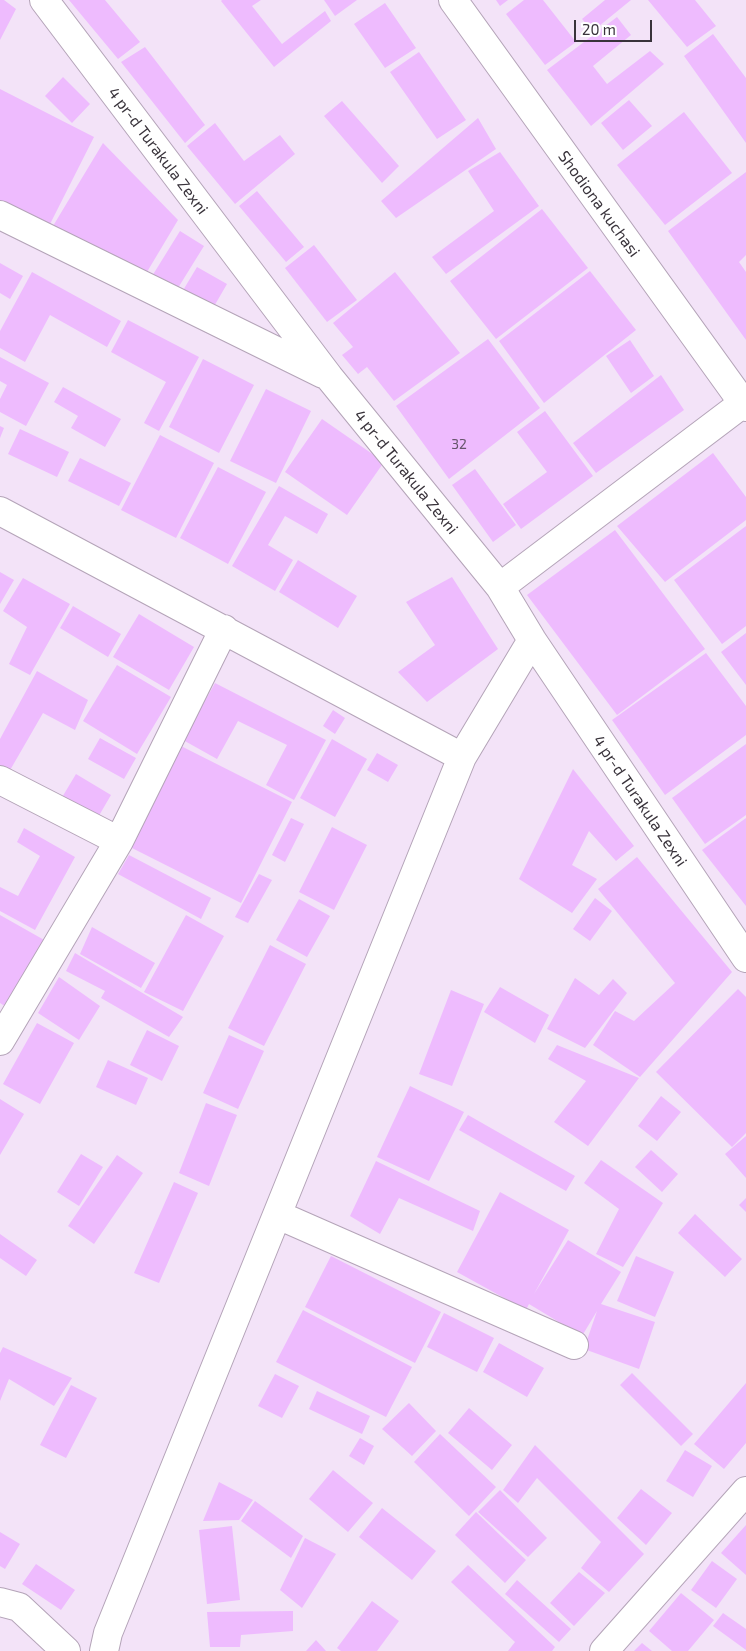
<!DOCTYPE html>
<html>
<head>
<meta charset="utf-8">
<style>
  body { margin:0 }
  #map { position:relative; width:746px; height:1651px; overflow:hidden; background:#f3e3f8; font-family:"Exo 2",sans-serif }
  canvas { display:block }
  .scale { position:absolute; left:574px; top:20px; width:78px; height:22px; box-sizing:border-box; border:2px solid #39333b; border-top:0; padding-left:6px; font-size:15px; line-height:18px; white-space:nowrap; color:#39333b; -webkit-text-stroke:4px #fff; paint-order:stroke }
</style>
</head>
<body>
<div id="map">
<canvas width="746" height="1651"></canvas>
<div class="scale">20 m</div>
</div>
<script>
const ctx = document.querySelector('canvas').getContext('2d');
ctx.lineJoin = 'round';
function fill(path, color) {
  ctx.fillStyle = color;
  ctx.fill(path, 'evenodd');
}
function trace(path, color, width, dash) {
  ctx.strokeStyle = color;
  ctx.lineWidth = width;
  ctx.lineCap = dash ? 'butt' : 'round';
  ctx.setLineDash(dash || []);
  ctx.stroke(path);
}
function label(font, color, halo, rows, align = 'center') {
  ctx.font = font + ' "Exo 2",sans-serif';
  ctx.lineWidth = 4.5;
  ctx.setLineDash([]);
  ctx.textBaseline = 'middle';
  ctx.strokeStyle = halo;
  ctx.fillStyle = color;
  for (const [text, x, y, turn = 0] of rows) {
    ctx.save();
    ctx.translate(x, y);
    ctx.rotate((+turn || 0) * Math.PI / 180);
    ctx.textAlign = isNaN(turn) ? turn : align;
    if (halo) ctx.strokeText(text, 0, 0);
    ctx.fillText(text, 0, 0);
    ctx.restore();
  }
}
fill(new Path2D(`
  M0 0H4L16 9 0 40Z
  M69 0H105L140 42 118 59Z
  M222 0H261L252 6 282 44 325 11 331 21 274 67 221 1Z
  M324 0H357L335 16Z
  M496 0H508L500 6Z
  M524 0H543L576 42 545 65 506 14Z
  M605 0H631L593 31 582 19Z
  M648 0H695L716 26 687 47Z
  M385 3 416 48 385 68 354 24Z
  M617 17 631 35 593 66 607 84 650 51 664 64 591 126 547 70Z
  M713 34 746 78V143L684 56Z
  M145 47 205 125 185 143 121 62Z
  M419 52 466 120 437 139 390 72Z
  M63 77 90 104 72 123 45 96Z
  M0 89 94 137 46 232 0 208Z
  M629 100 652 126 623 150 601 123Z
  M342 101 399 166 382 183 324 116Z
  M684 112 732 173 665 225 617 165Z
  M478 118 496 149 396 218 381 201Z
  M215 123 244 161 280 135 295 154 235 204 187 146Z
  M103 143 178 220 141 282 50 231Z
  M500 152 539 206 446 274 432 257 494 211 468 171Z
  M746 172V255L739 262 746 272V340L668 231Z
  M257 191 304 247 286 262 239 206Z
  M542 209 588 268 496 339 450 281Z
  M180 231 204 246 173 296 149 281Z
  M314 245 357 300 327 322 285 268Z
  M0 263 23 276 10 299 0 293Z
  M197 267 227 284 209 315 179 297Z
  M590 271 636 330 544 403 499 341Z
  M32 272 121 321 107 347 50 315 25 362 0 348V331Z
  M395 272 460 353 394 401 367 367 358 374 342 355 353 347 333 323Z
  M128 320 199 357 159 431 144 423 166 382 111 352Z
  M488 339 540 408 449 479 396 406Z
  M630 340 654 376 631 393 606 356Z
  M0 357 49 383 26 426 0 412V399L7 385 0 381Z
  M203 359 254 385 219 453 169 427Z
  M661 375 684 410 596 473 573 443Z
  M63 387 121 419 105 447 71 428 78 416 54 402Z
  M266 389 311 411 276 483 230 461Z
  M545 411 593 476 521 529 503 504 547 472 517 432Z
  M322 419 384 462 347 515 285 472Z
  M0 426 4 428 0 438Z
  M20 429 69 452 57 477 8 454Z
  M160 435 214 463 176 538 121 510Z
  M713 453 746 497V520L665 582 617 526Z
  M80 458 131 483 119 506 68 481Z
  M218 467 266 492 228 564 180 538Z
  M475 469 516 525 493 542 452 485Z
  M279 486 328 514 317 534 285 516 268 545 293 560 275 591 232 566Z
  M746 526V626L722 644 674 580Z
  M615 530 705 649 617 715 527 595Z
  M298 560 357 596 338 628 279 592Z
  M0 572 14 580 0 604Z
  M452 577 498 649 427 702 398 672 435 645 406 602Z
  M23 578 70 604 30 675 9 664 27 627 3 611Z
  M73 606 121 634 108 657 60 628Z
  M139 614 194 647 169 690 113 657Z
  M746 633V685L721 652Z
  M706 653 746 706V735L665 795 612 720Z
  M117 665 171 697 137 754 83 721Z
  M37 671 88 700 75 730 43 713 9 772 0 766V739Z
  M215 683 326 740 294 800 266 785 287 745 238 721 217 759 183 740Z
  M333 710 345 718 335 734 323 726Z
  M100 738 136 758 124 779 88 759Z
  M332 739 367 759 335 817 300 798Z
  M746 744V815L705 844 672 798Z
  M179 745 292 802 241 903 128 846Z
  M377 753 398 765 388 782 367 770Z
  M573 769 634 846 616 861 589 831 572 865 597 879 572 913 519 879Z
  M76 774 111 795 97 819 61 799Z
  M291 818 304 824 285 862 272 855Z
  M746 818V906L702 850Z
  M332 827 367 845 334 910 299 892Z
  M24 828 75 857 35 930 0 911V887L18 896 40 856 17 842Z
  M129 855 211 898 201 919 118 874Z
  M637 857 732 972 640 1077 593 1045 615 1011 634 1021 675 983 598 889Z
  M259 874 272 880 248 923 235 917Z
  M595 898 612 911 590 941 573 929Z
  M299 899 330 916 307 957 276 940Z
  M0 915 46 941 8 1008 0 1003Z
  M186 915 224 936 183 1011 144 992Z
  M92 927 155 963 141 988 80 954Z
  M270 945 306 964 264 1046 228 1028Z
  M75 953 183 1017 169 1037 101 998 105 991 66 971Z
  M59 977 100 1006 79 1040 38 1013Z
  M575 978 599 995 613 979 627 993 585 1048 547 1029Z
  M500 987 549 1015 535 1043 484 1012Z
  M738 989 746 997V1133L732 1147 656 1072Z
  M451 990 484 1004 452 1086 419 1074Z
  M37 1023 74 1043 40 1104 3 1084Z
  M147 1030 179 1046 162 1081 130 1065Z
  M229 1035 264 1051 238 1109 203 1093Z
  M557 1045 639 1078 588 1146 554 1122 586 1081 548 1059Z
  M108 1060 148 1078 136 1105 96 1087Z
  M410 1086 464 1112 429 1181 377 1157Z
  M661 1096 681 1112 657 1141 638 1126Z
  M0 1099 24 1114 0 1155Z
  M206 1103 237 1115 209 1186 179 1173Z
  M468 1115 575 1176 566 1191 459 1130Z
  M746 1136V1178L725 1154Z
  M651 1150 678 1174 662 1192 635 1167Z
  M81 1154 103 1167 79 1206 57 1192Z
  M117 1155 143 1173 94 1244 68 1226Z
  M601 1160 663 1203 623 1267 596 1254 619 1209 584 1183Z
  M376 1161 480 1211 473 1231 399 1198 380 1234 350 1216Z
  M174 1182 198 1193 159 1283 134 1273Z
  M500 1192 569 1230 534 1294 568 1240 621 1272 601 1304 655 1322 639 1369 584 1349 597 1311 582 1336 529 1304 526 1310 457 1272Z
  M746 1198V1212L739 1205Z
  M695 1214 742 1259 725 1277 678 1233Z
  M0 1234 37 1260 26 1276 0 1258Z
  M331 1256 441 1312 415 1363 305 1307Z
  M636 1256 674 1272 655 1317 617 1301Z
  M303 1310 412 1367 386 1417 276 1362Z
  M444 1313 494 1338 477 1372 427 1347Z
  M499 1343 544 1368 527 1397 483 1372Z
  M3 1347 72 1378 54 1406 9 1379 0 1401V1353Z
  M632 1373 693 1434 681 1446 620 1385Z
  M275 1374 299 1386 282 1418 258 1406Z
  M746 1383V1443L724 1469 694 1444Z
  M71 1385 97 1398 66 1458 40 1445Z
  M317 1391 370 1416 362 1434 309 1409Z
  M409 1403 436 1431 412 1456 382 1429Z
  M469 1408 512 1445 492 1470 448 1433Z
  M440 1434 496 1487 469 1516 414 1462Z
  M360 1438 374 1446 364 1465 349 1456Z
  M535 1445 644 1554 609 1592 581 1568 601 1542 537 1478 518 1503 503 1490Z
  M685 1450 712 1466 693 1497 666 1481Z
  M333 1470 373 1503 348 1532 309 1499Z
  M219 1482 253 1500 239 1520 203 1521Z
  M641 1489 672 1513 646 1545 617 1518Z
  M500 1490 547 1538 528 1557 478 1512Z
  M255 1501 303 1536 291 1558 241 1521Z
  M382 1508 436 1551 412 1580 359 1537Z
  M476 1512 526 1560 505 1583 455 1535Z
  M746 1525V1575L721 1553Z
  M232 1526 240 1600 207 1604 199 1530Z
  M0 1532 20 1544 5 1569 0 1566Z
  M305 1538 336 1554 302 1608 280 1590Z
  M712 1561 737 1579 716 1608 691 1590Z
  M36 1564 75 1590 61 1610 22 1584Z
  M468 1565 555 1647 552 1651H508L515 1642 451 1582Z
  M579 1572 605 1593 574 1626 550 1603Z
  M517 1580 571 1629 559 1642 505 1594Z
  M681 1593 714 1620 688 1651H672L649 1631Z
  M372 1601 399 1621 377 1651H341L337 1648Z
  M293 1611V1631L241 1635 240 1647H210L207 1612Z
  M723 1613 746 1629V1650L713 1626Z
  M316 1640 326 1651H306Z
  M642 1643 652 1651H634Z`), '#eebbfe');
const minor = new Path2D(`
  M44 0 329 377 500 587 532 640 746 958
  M453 0 746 407
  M0 215 323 374
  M0 511 462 757
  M500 587 746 401
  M0 780 119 841
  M0 1041 119 841 224 629
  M278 1215 574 1345
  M0 1602 19 1607 66 1651
  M104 1651 108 1633 462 757 532 640
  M604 1651 746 1491`);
trace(minor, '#b4a4b8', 30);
trace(minor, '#fff', 28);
label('14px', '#66556c', null, [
  ["32",459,444]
]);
label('16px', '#39333b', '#fff', [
  ["4 pr-d Turakula Zexni",158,151,53],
  ["Shodiona kuchasi",599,204,54],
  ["4 pr-d Turakula Zexni",406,472,51],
  ["4 pr-d Turakula Zexni",640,801,56]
]);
</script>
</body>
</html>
